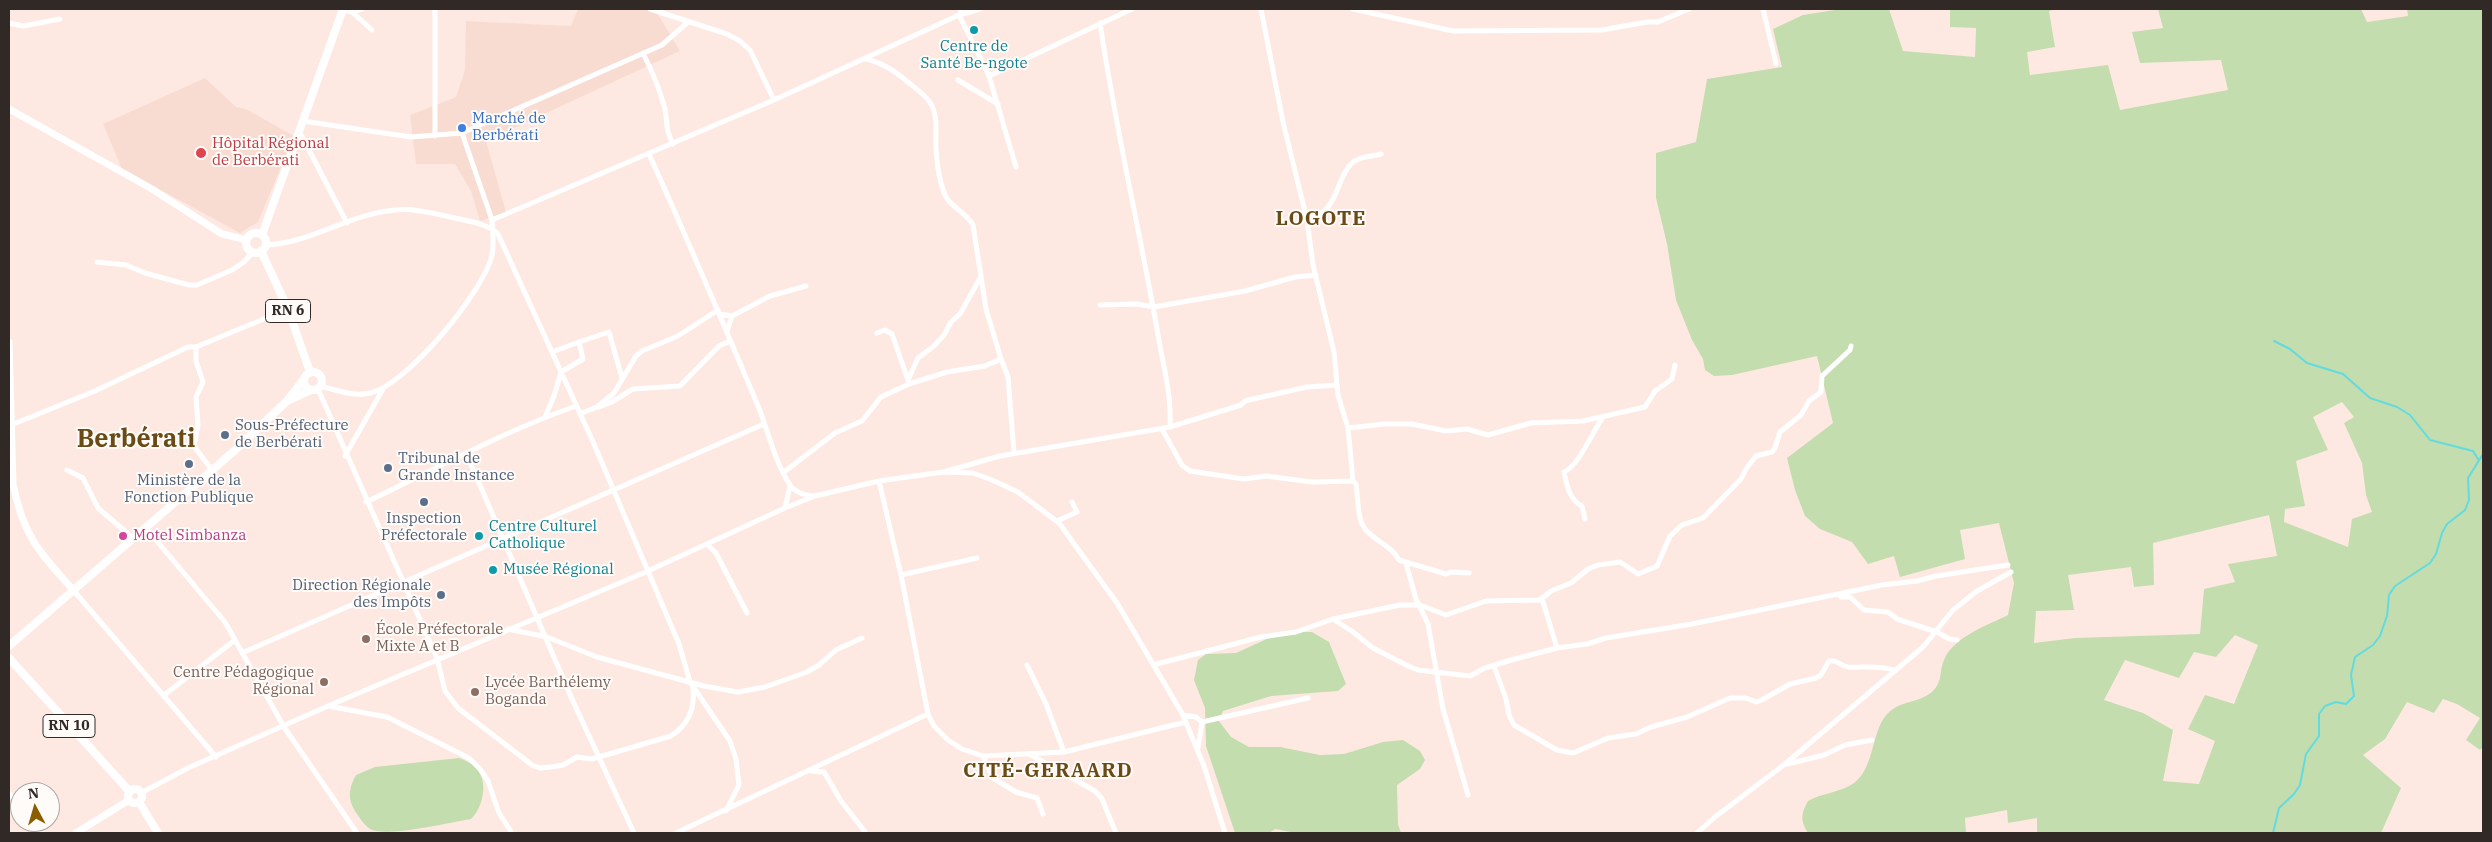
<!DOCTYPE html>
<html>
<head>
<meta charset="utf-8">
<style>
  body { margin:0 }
  #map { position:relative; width:2492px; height:842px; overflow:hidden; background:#fee9e2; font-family:"IBM Plex Serif",serif }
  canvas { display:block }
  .frame { position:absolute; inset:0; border:10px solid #312926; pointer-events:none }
  .north { position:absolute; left:10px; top:782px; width:50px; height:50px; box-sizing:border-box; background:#fffbf9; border:1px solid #ada7a5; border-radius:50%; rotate:354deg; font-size:14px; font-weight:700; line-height:20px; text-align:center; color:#312926 }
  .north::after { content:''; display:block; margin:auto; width:18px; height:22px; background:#8a5d00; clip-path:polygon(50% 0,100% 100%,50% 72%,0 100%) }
</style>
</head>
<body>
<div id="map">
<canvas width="2492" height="842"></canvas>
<div class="frame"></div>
<div class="north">N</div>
</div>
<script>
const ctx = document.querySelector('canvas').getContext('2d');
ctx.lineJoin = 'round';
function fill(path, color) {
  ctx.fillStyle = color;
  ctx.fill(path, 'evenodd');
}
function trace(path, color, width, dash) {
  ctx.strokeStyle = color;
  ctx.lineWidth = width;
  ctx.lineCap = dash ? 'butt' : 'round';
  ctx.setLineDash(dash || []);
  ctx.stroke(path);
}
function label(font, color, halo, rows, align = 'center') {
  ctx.font = font + ' "IBM Plex Serif",serif';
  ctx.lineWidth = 4;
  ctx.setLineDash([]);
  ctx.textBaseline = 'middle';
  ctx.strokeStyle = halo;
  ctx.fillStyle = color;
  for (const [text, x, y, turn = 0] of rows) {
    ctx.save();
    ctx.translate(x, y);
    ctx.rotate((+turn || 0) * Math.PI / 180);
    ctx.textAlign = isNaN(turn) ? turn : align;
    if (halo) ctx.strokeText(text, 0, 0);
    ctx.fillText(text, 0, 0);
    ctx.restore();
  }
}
fill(new Path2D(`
  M578 9H648L656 11 680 51 486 141 506 212 480 221 471 191 455 164H416L410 115 456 97 465 70 466 21 571 26Z
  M205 78 236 107 246 109 294 136 258 222 240 233 122 169 103 124Z`), '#f9dcd1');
fill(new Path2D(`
  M1841 9H1889L1903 51 1975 57 1976 28 1950 27V9H2056L2049 11 2055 47 2027 52 2030 75 2108 65 2120 110 2228 90 2221 60 2140 63 2132 32 2163 28 2158 9H2361L2367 22 2408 16 2407 9H2483V747L2480 750 2466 740 2480 718 2457 704 2443 699 2434 713 2407 702 2385 739 2363 755 2401 788 2381 833H2037V818L2008 823 2007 810 1965 818 1966 833H1808C1800 821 1801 813 1808 801 1822 793 1842 792 1854 783 1872 770 1872 739 1882 721 1896 698 1916 706 1933 691 1943 681 1939 671 1944 660 1953 637 1988 625 2008 615L2014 583 1999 523 1960 530 1965 559 1900 577 1894 556 1868 564 1852 542 1820 529 1805 516 1795 490 1787 458 1833 423 1817 356 1732 375 1714 376 1705 370 1703 359 1692 340 1676 300 1667 244 1656 198V153L1696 142 1707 79 1782 67 1773 29 1803 15ZM2342 402 2354 417 2344 423 2362 463 2366 495 2372 512 2352 519 2348 547 2284 522 2285 509 2305 506 2296 461 2328 450 2313 417ZM2269 515 2277 556 2228 564 2235 582 2204 589 2200 634 2075 638 2034 643 2036 611 2074 610 2068 575 2131 567 2134 587 2154 585 2153 543ZM2235 635 2258 645 2234 704 2205 695 2188 729 2215 741 2199 784 2163 781 2173 730 2143 713 2104 700 2125 660 2179 678 2194 652 2216 657Z
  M1282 632H1312L1329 642 1346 684 1338 691 1271 696 1223 711 1219 721 1231 737 1249 747H1280L1320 755 1344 754 1383 742 1403 740 1420 751 1425 760 1420 769 1397 785 1398 824 1401 833H1296L1275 829 1269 833H1235L1206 746 1205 708 1194 680 1198 660 1206 654 1236 653Z
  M459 758C464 760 472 763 476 768 489 781 483 808 471 819 451 822 387 838 370 829 364 825 359 817 355 811 347 798 349 788 356 775L375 767Z`), '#c3ddaf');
trace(new Path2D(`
  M2274 341 2290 349 2307 363 2343 374 2370 398 2397 407 2410 415 2430 440 2473 451 2478 459
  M2273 833 2279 808 2294 794 2300 785 2306 754 2319 736V714L2325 706 2336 702 2346 704 2354 696 2351 675 2355 657 2373 645 2380 636 2387 616 2389 595 2395 586 2430 563 2436 554 2442 533 2447 524 2465 510 2469 500 2468 478 2483 454`), '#62dbe0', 2);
trace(new Path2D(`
  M650 9 727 34 740 41 750 50 774 100
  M962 9 959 15 989 76 1016 167
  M1261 9 1283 122 1307 220 1313 265 1334 352 1338 395 1348 428 1353 481 1356 484C1358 496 1357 513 1362 524 1370 540 1391 544 1399 560L1446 574 1451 572 1469 573
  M1353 9 1453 31 1602 30 1647 22H1658L1689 9
  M1763 9 1776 64
  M343 10 352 12 372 30
  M352 12 362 9
  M9 23 23 26 60 19
  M1100 23C1115 126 1139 227 1157 329 1162 362 1172 393 1170 427
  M643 53C652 71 660 90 665 109 668 124 665 129 673 144
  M866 59C883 63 895 71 909 83 915 88 924 94 929 101 939 114 935 134 936 149 937 164 939 181 945 195 950 207 966 212 973 225L986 309 1001 359
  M989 76 1132 9
  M958 80 998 104
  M303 121 411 137 462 133 662 45 687 23
  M299 131 347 223
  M435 136V9
  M649 154C686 236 721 318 756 401 768 428 773 459 790 485 795 493 804 495 813 496
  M492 220 774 100 959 15 980 9
  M1307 220C1313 217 1322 214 1327 208 1339 195 1339 176 1351 164 1359 156 1371 157 1381 154
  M266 245C311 243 349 214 395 210 415 208 436 214 455 218 469 221 488 224 498 234L594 444 679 644 690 682 730 741 736 759 739 785 726 811
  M97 262 126 265 145 273 189 285H197L232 270 244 262 253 252
  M1100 305 1137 304 1154 307 1245 291 1295 277 1316 275
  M720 314 732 316 770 296 806 286
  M727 331 732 316
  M877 333 885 330 892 334 908 380
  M579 342 609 332 622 378
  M196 347V361L203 382 196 397 198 425 194 446 212 470
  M909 384 908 380 918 358 934 346 944 335 951 322 960 314 980 278
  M321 386C336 390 354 397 370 393 407 385 484 291 492 255 494 244 493 231 492 220L462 133
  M318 389 437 658 445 691 458 708 532 765 540 768 551 767 563 765 577 757 592 759 671 736C688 725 695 709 693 689
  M599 407 612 402 633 389 680 386 719 346 730 341
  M580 414 597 407 614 393 636 356 642 351 678 336 718 310
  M545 417 554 396 561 372 583 359 579 342 552 352
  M11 425 95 391 188 347H196L288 309
  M1348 428 1385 424H1412L1446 431 1467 429 1488 435 1531 423 1583 421 1645 407 1655 391 1672 379 1675 365
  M1162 429 1182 465 1190 471 1244 479 1266 476 1312 482 1353 481
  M467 455 572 699 634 833
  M345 456 383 389
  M67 470 83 478 98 508 133 538
  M947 471 1000 456 1170 427 1241 405 1245 401 1253 399 1307 387 1337 385
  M784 472 835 433 862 421 881 397 909 384 947 372 985 366 1001 359 1008 377 1014 453
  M879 481 901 575 928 714 934 726 948 740 962 749 983 756 1064 752 1186 722
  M366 502C436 469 504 431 576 406
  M785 508 790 486
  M1585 519 1582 506C1569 499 1567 486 1564 472 1578 467 1593 431 1603 417
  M1057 521 1077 512 1072 502
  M145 527 225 622 284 727 357 833
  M708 545 716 553 747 613
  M1406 563 1416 599 1428 624 1443 709 1468 795
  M901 575 977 558
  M74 591 216 757
  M1841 597H1850L1864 610 1888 612 1897 619 1937 632 1949 639 1957 640
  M1540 600 1551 591 1571 583 1588 569 1598 565 1620 562 1638 574 1657 566 1670 536 1682 525 1703 518 1741 479 1746 469 1756 456 1772 452 1775 448 1780 432 1801 415 1809 401 1821 392 1822 376 1850 350 1851 346
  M1333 619 1353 632 1373 648 1408 666 1418 670 1470 676 1485 668 1511 660 1557 648 1587 644 1606 638 1692 624 1882 585 1917 581 1936 576 2008 565
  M508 629 547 637 597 657 704 686 738 692 765 687 807 672 819 665 836 650 862 638
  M242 653 764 424
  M1027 665 1046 704 1064 752
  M1153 665 1261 637 1296 632 1333 619 1400 605H1420L1446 615 1486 601 1540 600 1543 602 1557 648
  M1494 666 1506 699 1509 715 1514 725 1557 750 1573 753 1608 738 1636 734 1651 727 1687 717 1730 698H1746L1756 702 1762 700 1790 684 1816 678 1821 675 1829 661C1837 659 1840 666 1848 667 1864 668 1877 665 1894 670
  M163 696 235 640
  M328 706 387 717 469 758 480 769 488 781 499 813 512 833
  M1183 715 1196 717 1202 722 1308 698
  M1198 748 1202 722
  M1031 755 1095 791 1102 799 1116 833
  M983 756 993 778 1016 792 1037 798 1043 814
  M1788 764 1824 755 1845 745 1872 740
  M812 771 824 772 841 801 866 833
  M9 793 20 806
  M141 793 188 768 328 706 648 571 785 508 815 496 879 481 943 472 973 473 992 480 1018 492 1059 523 1117 603 1183 715 1204 766 1225 833
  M33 822 43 833
  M676 833 928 714
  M1697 833 1715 817 1785 764 1923 647 1953 610 1977 591 2011 572`), '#fff', 5);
trace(new Path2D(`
  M9 109 152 189 222 234 247 240
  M9 342 13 484C23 536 40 553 74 591
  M76 833 129 800`), '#fff', 7);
trace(new Path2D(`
  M246 243a10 10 0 1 1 20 0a10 10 0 1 1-20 0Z
  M262 235 343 9
  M261 251 288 309 310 372
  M304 381a9 9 0 1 1 18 0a9 9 0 1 1-18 0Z
  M289 400 311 390
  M9 646 233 452 287 401 304 379
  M9 658 130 792
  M128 796a7 7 0 1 1 14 0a7 7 0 1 1-14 0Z
  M139 802 158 833`), '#fff', 8);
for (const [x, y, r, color] of [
  [974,30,5,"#0f9aa8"],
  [462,128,5,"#3f7fe0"],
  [201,153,6,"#e0444e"],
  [225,435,5,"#5c6f8a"],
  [189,464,5,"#5c6f8a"],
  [388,468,5,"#5c6f8a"],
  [424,502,5,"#5c6f8a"],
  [123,536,5,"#d1479c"],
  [479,536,5,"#0f9aa8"],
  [493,570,5,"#0f9aa8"],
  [441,595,5,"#5c6f8a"],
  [366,639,5,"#8d6e63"],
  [324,682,5,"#8d6e63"],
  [475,692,5,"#8d6e63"]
]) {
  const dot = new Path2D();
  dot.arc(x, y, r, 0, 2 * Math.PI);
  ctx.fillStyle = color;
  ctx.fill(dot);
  trace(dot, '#fffbf9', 2);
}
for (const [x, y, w] of [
  [288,311,45],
  [69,726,52]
]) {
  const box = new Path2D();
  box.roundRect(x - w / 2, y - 11.5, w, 23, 4);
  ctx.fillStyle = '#fffbf9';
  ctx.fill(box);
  trace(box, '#312926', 1);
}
label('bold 14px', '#312926', null, [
  ["RN 6",288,311],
  ["RN 10",69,726]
]);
label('15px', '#0d838f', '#fffbf9', [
  ["Centre de",974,47,"center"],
  ["Santé Be-ngote",974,64,"center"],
  ["Centre Culturel",489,527],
  ["Catholique",489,544],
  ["Musée Régional",503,570]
], 'left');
label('15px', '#366cbe', '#fffbf9', [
  ["Marché de",472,119],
  ["Berbérati",472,136]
], 'left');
label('15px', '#be3a42', '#fffbf9', [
  ["Hôpital Régional",212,144],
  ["de Berbérati",212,161]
], 'left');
label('15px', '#4e5e75', '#fffbf9', [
  ["Sous-Préfecture",235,426],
  ["de Berbérati",235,443],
  ["Tribunal de",398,459],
  ["Grande Instance",398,476],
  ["Ministère de la",189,481,"center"],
  ["Fonction Publique",189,498,"center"],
  ["Inspection",424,519,"center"],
  ["Préfectorale",424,536,"center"],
  ["Direction Régionale",431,586,"right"],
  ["des Impôts",431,603,"right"]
], 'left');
label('15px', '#b23c85', '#fffbf9', [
  ["Motel Simbanza",133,536]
], 'left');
label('15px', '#785e54', '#fffbf9', [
  ["École Préfectorale",376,630],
  ["Mixte A et B",376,647],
  ["Centre Pédagogique",314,673,"right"],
  ["Régional",314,690,"right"],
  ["Lycée Barthélemy",485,683],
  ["Boganda",485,700]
], 'left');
ctx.letterSpacing = '1px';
label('bold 20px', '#6a4a15', '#fffbf9', [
  ["LOGOTE",1321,219],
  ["CITÉ-GERAARD",1048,771]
]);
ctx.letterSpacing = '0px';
label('bold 25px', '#6a4a15', '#fffbf9', [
  ["Berbérati",136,440]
]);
</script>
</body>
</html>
